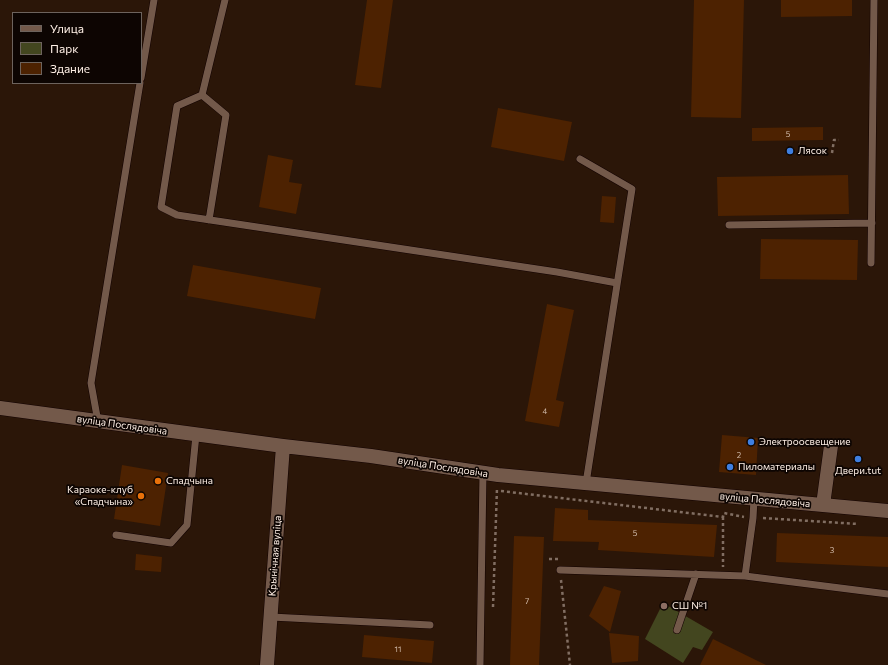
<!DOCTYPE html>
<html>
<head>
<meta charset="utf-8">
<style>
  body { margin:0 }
  #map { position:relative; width:888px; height:665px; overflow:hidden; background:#2b1608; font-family:Commissioner,sans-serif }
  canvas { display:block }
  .legend { position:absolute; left:12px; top:12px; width:130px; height:72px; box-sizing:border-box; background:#0d0502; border:1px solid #6d635d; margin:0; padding:5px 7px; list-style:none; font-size:12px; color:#feefe5 }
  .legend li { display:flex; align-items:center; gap:8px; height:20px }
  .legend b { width:20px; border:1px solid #6d635d }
</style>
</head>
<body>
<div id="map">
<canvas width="888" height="665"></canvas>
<ul class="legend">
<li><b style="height:5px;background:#73594a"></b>Улица</li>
<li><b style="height:11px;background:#43461f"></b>Парк</li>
<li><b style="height:11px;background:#4d2201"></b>Здание</li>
</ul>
</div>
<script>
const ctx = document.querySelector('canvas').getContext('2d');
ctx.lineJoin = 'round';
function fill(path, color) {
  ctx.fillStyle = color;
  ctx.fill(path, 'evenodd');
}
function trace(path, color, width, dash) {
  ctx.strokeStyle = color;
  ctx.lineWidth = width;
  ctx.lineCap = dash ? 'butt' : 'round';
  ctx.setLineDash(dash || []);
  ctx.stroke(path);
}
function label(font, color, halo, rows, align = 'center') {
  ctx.font = font + ' Commissioner,sans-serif';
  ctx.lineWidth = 3.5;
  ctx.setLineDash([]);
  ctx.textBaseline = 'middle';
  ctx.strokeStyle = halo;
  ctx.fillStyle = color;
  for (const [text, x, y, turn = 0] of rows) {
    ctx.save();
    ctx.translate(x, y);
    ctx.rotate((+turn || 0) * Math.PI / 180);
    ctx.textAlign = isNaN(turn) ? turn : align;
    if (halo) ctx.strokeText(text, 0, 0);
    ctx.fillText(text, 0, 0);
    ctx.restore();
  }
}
fill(new Path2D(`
  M663 603 713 632 702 650 693 647 683 663 645 639Z`), '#43461f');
fill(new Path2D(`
  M367 0H393L381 88 355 85Z
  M694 0H744L741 118 691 117Z
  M781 0H852V16L781 17Z
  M498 108 572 122 564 161 491 147Z
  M823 127V140L752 141V128Z
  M268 155 293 160 289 182 302 184 296 214 259 207Z
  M848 175 849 214 718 216 717 177Z
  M602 196 616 197 614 223 600 222Z
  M761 239 858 240 857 280 760 279Z
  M193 265 321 288 315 319 187 296Z
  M547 304 574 310 556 400 564 402 559 427 525 421Z
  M722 435 758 438 756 475 719 472Z
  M122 465 168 473 160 526 114 519Z
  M555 508 588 510V520L717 525 714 557 598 550 599 542 553 541Z
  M777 533 888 537V567L776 562Z
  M514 536 544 537 539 665H510Z
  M136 554 162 557 161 572 135 570Z
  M604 586 621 591 610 632 589 616Z
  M609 633 639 636 638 661 612 663Z
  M364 635 434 641 432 663 362 657Z
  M713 639 766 665H700Z`), '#4d2201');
const service = new Path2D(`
  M225 0 202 95 177 106 161 207 177 215 557 272 617 283
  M141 78 154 0
  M202 95 226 115 209 220
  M580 159 632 189 586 483
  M729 225 872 223
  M871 263 874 0
  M98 422 91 383 140 83
  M116 535 171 543 187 525 196 435
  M560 570 745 576 753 518 754 499
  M745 576 888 594
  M271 617 430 625
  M677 630 696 574
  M480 665 483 473`);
const minor = new Path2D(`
  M0 408 283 446 371 456 498 475 888 511
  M823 505 831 446
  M267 665 283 446`);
trace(service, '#120200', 8);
trace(minor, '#120200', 15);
trace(new Path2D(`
  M832 153 834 140H839
  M501 491 723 517 724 513 744 517
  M723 517V567
  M763 518 858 524
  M549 559H559
  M561 580 570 665
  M493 607 497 488`), '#816e62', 2.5, [3, 3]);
trace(service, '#73594a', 7);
trace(minor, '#73594a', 14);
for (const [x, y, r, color] of [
  [790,151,4,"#3f7fe0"],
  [751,442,4,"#3f7fe0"],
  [858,459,4,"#3f7fe0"],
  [730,467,4,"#3f7fe0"],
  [158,481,4,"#e8710a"],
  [141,496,4,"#e8710a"],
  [664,606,4,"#8d6e63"]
]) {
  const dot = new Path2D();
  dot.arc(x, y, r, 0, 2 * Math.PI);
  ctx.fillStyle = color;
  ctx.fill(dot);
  trace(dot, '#0d0502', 1.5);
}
label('8px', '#d2bcac', null, [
  ["5",788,134],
  ["4",545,411],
  ["2",739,455],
  ["5",635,533],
  ["3",832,550],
  ["7",527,601],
  ["11",398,649]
]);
label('10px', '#feefe5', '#0d0502', [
  ["Лясок",798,151],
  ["Электроосвещение",759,442],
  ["Пиломатериалы",738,467],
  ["Двери.tut",858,471,"center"],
  ["Спадчына",166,481],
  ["Караоке-клуб",133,490,"right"],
  ["«Спадчына»",133,502,"right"],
  ["СШ №1",672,606]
], 'left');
label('10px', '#feefe5', '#0d0502', [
  ["вуліца Послядовіча",122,425,8],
  ["вуліца Послядовіча",443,467,9],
  ["вуліца Послядовіча",765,500,5],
  ["Крынічная вуліца",275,556,-86]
]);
</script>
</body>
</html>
